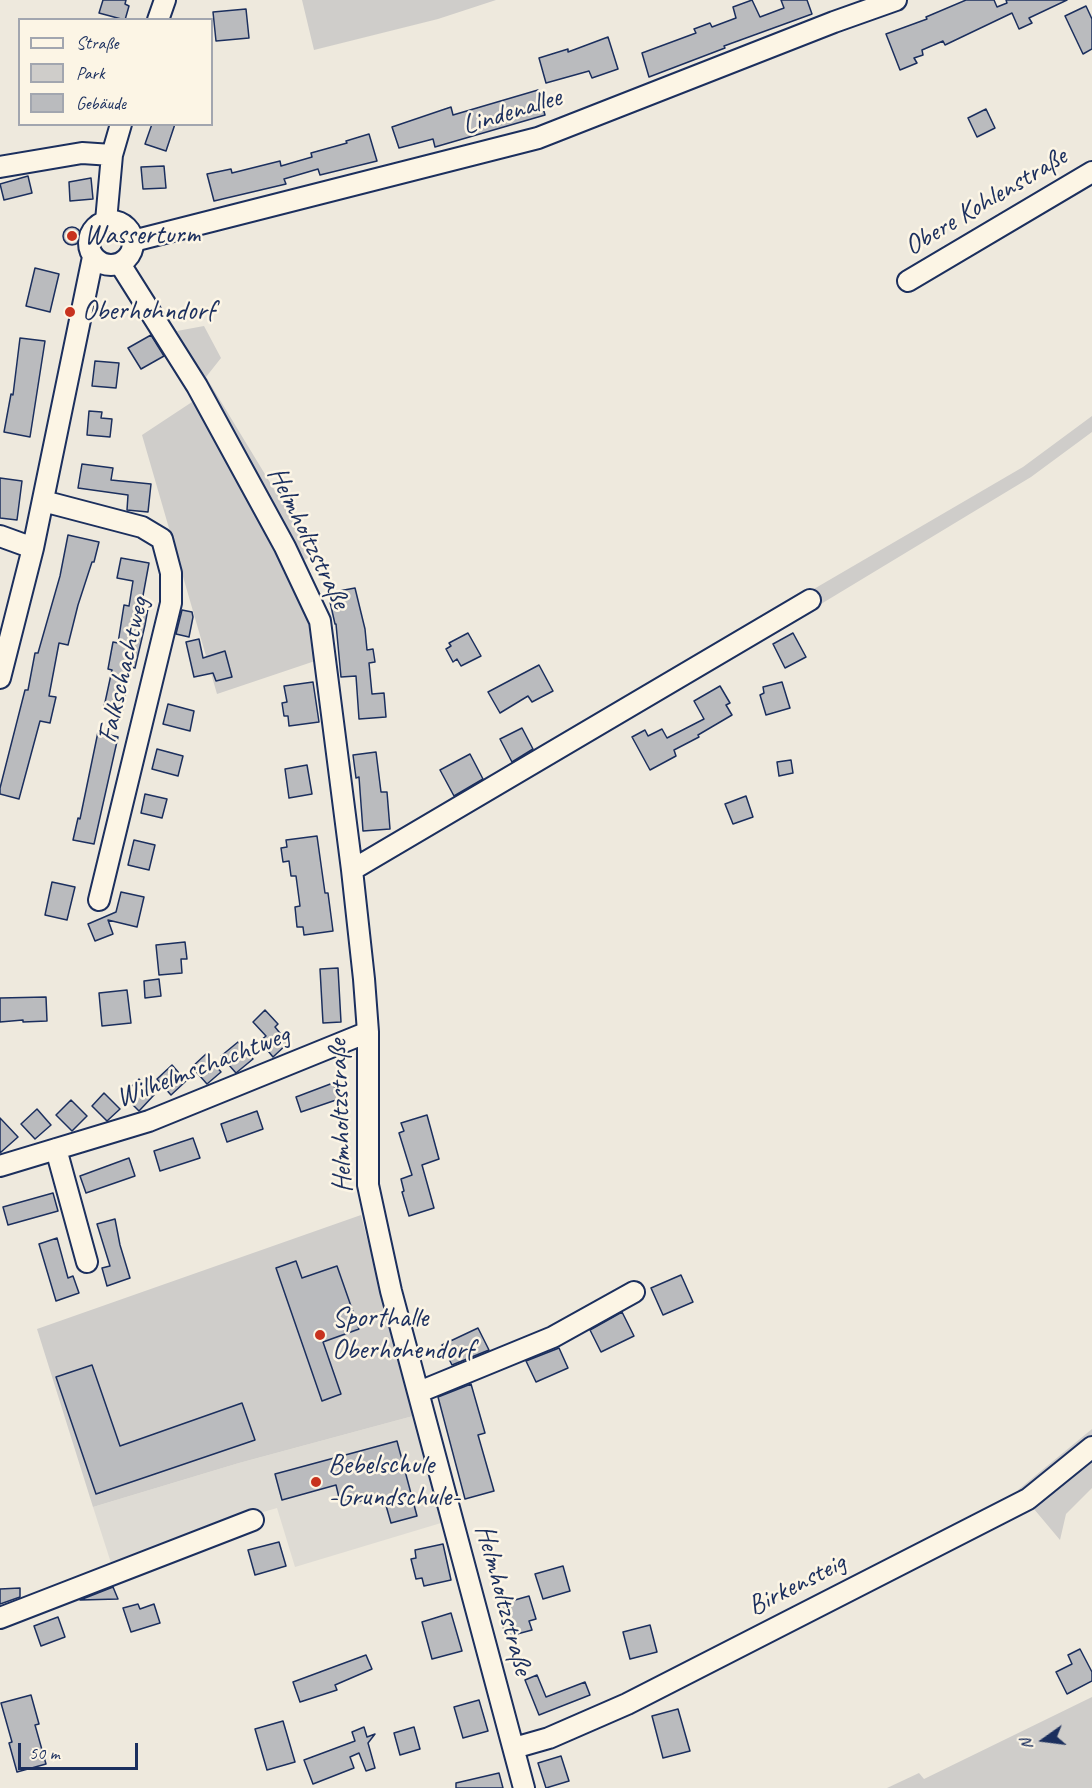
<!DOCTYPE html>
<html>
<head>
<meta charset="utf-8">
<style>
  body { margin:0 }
  #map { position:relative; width:1092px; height:1788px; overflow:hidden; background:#eee9dd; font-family:Caveat,sans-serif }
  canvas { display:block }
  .legend { position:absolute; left:18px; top:18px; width:195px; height:108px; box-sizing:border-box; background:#fcf5e5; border:2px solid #a2a6af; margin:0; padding:8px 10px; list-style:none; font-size:18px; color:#1b2f5e }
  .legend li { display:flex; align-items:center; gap:12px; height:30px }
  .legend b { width:30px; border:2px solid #a2a6af }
  .north { position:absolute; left:1014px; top:1710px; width:60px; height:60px; -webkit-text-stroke:4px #fcf5e5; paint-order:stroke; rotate:256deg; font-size:16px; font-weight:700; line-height:24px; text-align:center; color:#1b2f5e }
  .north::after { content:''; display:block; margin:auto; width:21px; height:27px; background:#1b2f5e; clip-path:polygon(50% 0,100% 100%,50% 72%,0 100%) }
  .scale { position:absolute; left:18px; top:1743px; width:120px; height:27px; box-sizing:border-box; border:3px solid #1b2f5e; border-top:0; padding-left:8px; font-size:18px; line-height:21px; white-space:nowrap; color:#1b2f5e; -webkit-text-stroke:4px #fcf5e5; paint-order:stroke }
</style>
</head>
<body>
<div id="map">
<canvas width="1092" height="1788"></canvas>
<ul class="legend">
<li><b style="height:8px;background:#fcf5e5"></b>Straße</li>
<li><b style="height:16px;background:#cfcdca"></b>Park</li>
<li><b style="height:16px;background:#babbbe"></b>Gebäude</li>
</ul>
<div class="north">N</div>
<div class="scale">50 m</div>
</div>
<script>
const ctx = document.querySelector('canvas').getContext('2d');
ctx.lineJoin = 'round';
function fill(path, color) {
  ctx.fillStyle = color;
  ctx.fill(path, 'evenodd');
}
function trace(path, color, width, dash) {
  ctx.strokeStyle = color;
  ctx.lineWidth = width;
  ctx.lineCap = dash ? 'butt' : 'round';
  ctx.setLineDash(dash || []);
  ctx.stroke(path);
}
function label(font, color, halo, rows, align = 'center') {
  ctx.font = font + ' Caveat,sans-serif';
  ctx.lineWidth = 5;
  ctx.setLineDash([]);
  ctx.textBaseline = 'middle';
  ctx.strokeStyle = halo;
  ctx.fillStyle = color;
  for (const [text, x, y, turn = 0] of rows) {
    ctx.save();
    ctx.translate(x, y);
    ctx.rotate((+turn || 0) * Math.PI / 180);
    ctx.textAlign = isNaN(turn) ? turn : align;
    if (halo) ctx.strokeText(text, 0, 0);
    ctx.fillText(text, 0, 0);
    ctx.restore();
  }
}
fill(new Path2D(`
  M413 1416 441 1523 295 1567 277 1508 236 1520 112 1566 93 1507 239 1463Z`), '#dedbd4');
fill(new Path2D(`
  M302 0H496L438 19 314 50Z
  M204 326 221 358 206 377 314 555 283 571 310 623 315 661 217 694 142 435 192 402 202 379 177 331Z
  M1092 416V432L1031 477 816 607 807 593 1023 467Z
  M361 1215 413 1416 239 1463 93 1507 37 1329Z
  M1092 1429V1488L1066 1514 1060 1540 1018 1490Z
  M1092 1697V1788H887L919 1773 924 1779Z`), '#cfcdca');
const building = new Path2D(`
  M103 0H126L125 4 129 6 125 20 99 13Z
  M752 0 760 17 784 8 781 0H807L812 14 724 46 725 48 649 77 642 53 696 33 694 29 710 23 712 27 736 18 733 7Z
  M966 0H994L997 7 1007 3 1006 0H1067L1029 18 1032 23 1019 29 1012 13 945 45 943 41 922 50 923 55 914 58 917 63 900 70 886 34 927 19 926 17Z
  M1086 6 1092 19V49L1083 54 1065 16Z
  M246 9 249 38 216 41 213 12Z
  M608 37 618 69 592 78 589 71 546 83 539 58 568 49V52Z
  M538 90 545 115 435 147 433 139 399 148 392 127 451 107 453 115Z
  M986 109 995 128 977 137 968 118Z
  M152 124H175L166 151 145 144Z
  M369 134 377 161 320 175 318 169 284 179 286 184 214 201 207 174 231 169 232 173 280 161 281 166 312 157 311 153 347 143 346 141Z
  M164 166 166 188 143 189 141 167Z
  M28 176 32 193 4 200 0 184Z
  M91 178 93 199 70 201 69 182Z
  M63 236a9 9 0 1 1 18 0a9 9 0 1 1-18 0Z
  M35 268 59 274 50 312 26 306Z
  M151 335 164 356 141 369 128 348Z
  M20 338 45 341 30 437 4 432 11 394 13 395Z
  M95 361 119 363 116 388 92 386Z
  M89 411 102 412 101 418 112 419 110 437 87 435Z
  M82 464 113 468 111 480 151 484 148 512 127 510 128 495 78 488Z
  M0 478 22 481 17 520 0 518Z
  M68 535 99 542 94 562H92L78 605 68 645 59 643 49 696 56 697 50 723 40 721 19 799 0 794V788L25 690H28L35 653H38L60 576Z
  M121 558 149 563 142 601 149 603 145 625 135 668 126 666 120 691H126L122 712 104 707 112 670 108 669 113 642 118 643 124 605 129 606 133 581 117 578Z
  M355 588 365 629 367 650 373 649 375 662 369 663 372 694 384 693 386 717 359 719 356 676 341 677 336 624H335L328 593Z
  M182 610 192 612 193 617 189 637 176 634Z
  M468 633 481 656 461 666 457 659 453 662 446 649 451 646 449 643Z
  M793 633 806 657 785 668 773 644Z
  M199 639 203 658 225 651 232 677 216 681 213 673 194 677 186 642Z
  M539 665 553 691 532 702 528 696 500 713 488 692Z
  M313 682 319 722 289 726 288 716H284L282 703 287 702 284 686Z
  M782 682 790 708 766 715 760 695 764 693 763 687Z
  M720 686 730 703 726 705 732 715 698 735 699 737 674 750 676 756 650 770 632 737 645 730 648 736 662 729 667 738 704 719 694 701Z
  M168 704 194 711 190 731 163 724Z
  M522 728 533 749 512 762 500 739Z
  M98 732 118 737 94 844 73 840 78 818 80 819Z
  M157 749 183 756 178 776 152 769Z
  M376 752 381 792H387L390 829 363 831 359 777 356 778 353 755Z
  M470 754 483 779 454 796 440 770Z
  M791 760 793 773 779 776 777 762Z
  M307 765 312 794 289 798 285 769Z
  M145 794 167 799 162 818 141 813Z
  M746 796 753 817 733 824 725 804Z
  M317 836 325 893H328L333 931 304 935 303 927H297L295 907 300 906 296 876H291L289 861 283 862 281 848 287 847 286 840Z
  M134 840 155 845 149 870 128 865Z
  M52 882 75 887 67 920 45 915Z
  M121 892 144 897 137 927 108 920 113 934 95 941 88 924 116 912Z
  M185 942 187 959H181L182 973 159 975 156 945Z
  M338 968 341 1022 323 1023 320 969Z
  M159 979 161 996 145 998 144 981Z
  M127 990 131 1023 102 1026 99 993Z
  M46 997 47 1021 23 1022V1020L0 1022V998Z
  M265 1010 278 1024 275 1027 288 1043 273 1057 260 1041 266 1036 253 1022Z
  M238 1042 253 1059 236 1073 221 1056Z
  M206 1054 221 1072 207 1084 192 1067Z
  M172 1065 186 1081 171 1095 157 1079Z
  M139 1079 154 1095 139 1111 123 1095Z
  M333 1083 339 1099 301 1112 296 1097Z
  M104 1093 120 1109 107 1121 92 1106Z
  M71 1100 87 1116 72 1131 56 1115Z
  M37 1109 51 1125 35 1139 21 1124Z
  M257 1111 263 1129 227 1142 221 1124Z
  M427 1115 439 1159 422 1165 434 1208 409 1216 402 1192 404 1191 401 1179 412 1175 399 1133 404 1131 401 1123Z
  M0 1118 18 1137 0 1153Z
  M193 1138 200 1158 160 1171 154 1151Z
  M129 1158 135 1176 86 1193 80 1176Z
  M53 1193 58 1211 8 1225 3 1207Z
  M115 1219 120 1245 130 1278 107 1286 102 1268 110 1266 97 1224Z
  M57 1238 68 1278 73 1276 79 1293 56 1301 39 1244Z
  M296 1261 302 1278 337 1266 359 1329 323 1342 341 1394 322 1401 276 1268Z
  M681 1275 693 1302 663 1315 651 1288Z
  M622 1312 634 1336 601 1352 590 1330Z
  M478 1328 489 1350 452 1365 442 1345Z
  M559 1348 568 1368 536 1382 526 1361Z
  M92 1365 120 1446 242 1403 255 1440 96 1494 56 1377Z
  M471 1384 485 1433 478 1435 494 1491 465 1499 438 1397Z
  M397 1441 417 1516 391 1523 383 1495 341 1506 336 1485 282 1500 275 1474Z
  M279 1542 286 1566 255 1575 248 1550Z
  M443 1544 451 1580 424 1586 422 1578 416 1579 411 1559 416 1558 415 1550Z
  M563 1566 570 1591 543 1599 535 1574Z
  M113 1587 118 1599 80 1600Z
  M20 1588V1597L0 1604V1589Z
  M529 1596 536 1619 529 1621 532 1630 506 1637 497 1605Z
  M138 1604 140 1609 154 1604 160 1623 131 1632 123 1608Z
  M451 1613 462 1651 432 1659 422 1622Z
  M58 1617 65 1637 41 1646 34 1626Z
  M650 1625 657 1652 630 1659 623 1632Z
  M1080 1649 1092 1672V1681L1067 1694 1056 1672 1072 1664 1068 1655Z
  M366 1655 372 1669 335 1685 337 1690 300 1702 293 1682Z
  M537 1675 546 1697 585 1682 590 1695 539 1715 525 1680Z
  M31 1695 39 1724 35 1725 46 1764 17 1772 9 1743 12 1742 1 1703Z
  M479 1700 488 1731 463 1738 454 1707Z
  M678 1709 690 1751 663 1758 652 1716Z
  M283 1721 295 1762 267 1770 255 1729Z
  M364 1727 367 1737 375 1734 368 1743 375 1768 366 1771 359 1753 350 1757 354 1768 313 1784 304 1760 355 1741 352 1732Z
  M414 1727 420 1749 400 1755 394 1733Z
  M561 1756 569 1781 546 1788 538 1763Z
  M499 1773 503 1788H456V1783Z`);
fill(building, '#babbbe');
trace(building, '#1b2f5e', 1.5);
const minor = new Path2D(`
  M158 20 165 0
  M0 167 82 153 112 155
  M89 243a22 22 0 1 1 44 0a22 22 0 1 1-44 0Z
  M106 221 112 155 121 124
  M133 241 538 138 834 22 896 0
  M120 264 197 386 285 547 320 621 352 870 364 979 368 1032V1185L391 1291 524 1788
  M908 281 1092 172
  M43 501 142 527 162 539 171 573V603L99 900
  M0 536 33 548
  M0 678 33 548 93 257
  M352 870 810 600
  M56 1149 87 1262
  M0 1166 149 1121 368 1032
  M419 1392 553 1337 634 1292
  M0 1618 253 1520
  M514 1748 549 1738 627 1704 1028 1499 1092 1447`);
trace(minor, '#1b2f5e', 24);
trace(minor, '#fcf5e5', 20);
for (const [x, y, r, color] of [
  [72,236,6,"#c8321e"],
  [70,312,6,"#c8321e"],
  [320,1335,6,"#c8321e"],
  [316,1482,6,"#c8321e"]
]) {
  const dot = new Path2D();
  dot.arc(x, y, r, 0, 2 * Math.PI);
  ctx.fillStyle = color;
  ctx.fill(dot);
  trace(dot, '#fcf5e5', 2);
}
label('28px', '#1b2f5e', '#fcf5e5', [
  ["Lindenallee",512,112,-17],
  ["Obere Kohlenstraße",986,202,-31],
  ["Helmholtzstraße",308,538,64],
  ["Falkschachtweg",124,670,-77],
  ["Wilhelmschachtweg",203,1067,-21],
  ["Helmholtzstraße",341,1116,-92],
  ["Birkensteig",797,1585,-27],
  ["Helmholtzstraße",503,1600,75]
]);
label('28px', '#1b2f5e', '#fcf5e5', [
  ["Wasserturm",84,236],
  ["Oberhohndorf",82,312],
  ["Sporthalle",332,1319],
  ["Oberhohendorf",332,1351],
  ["Bebelschule",328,1466],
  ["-Grundschule-",328,1498]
], 'left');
</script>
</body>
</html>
